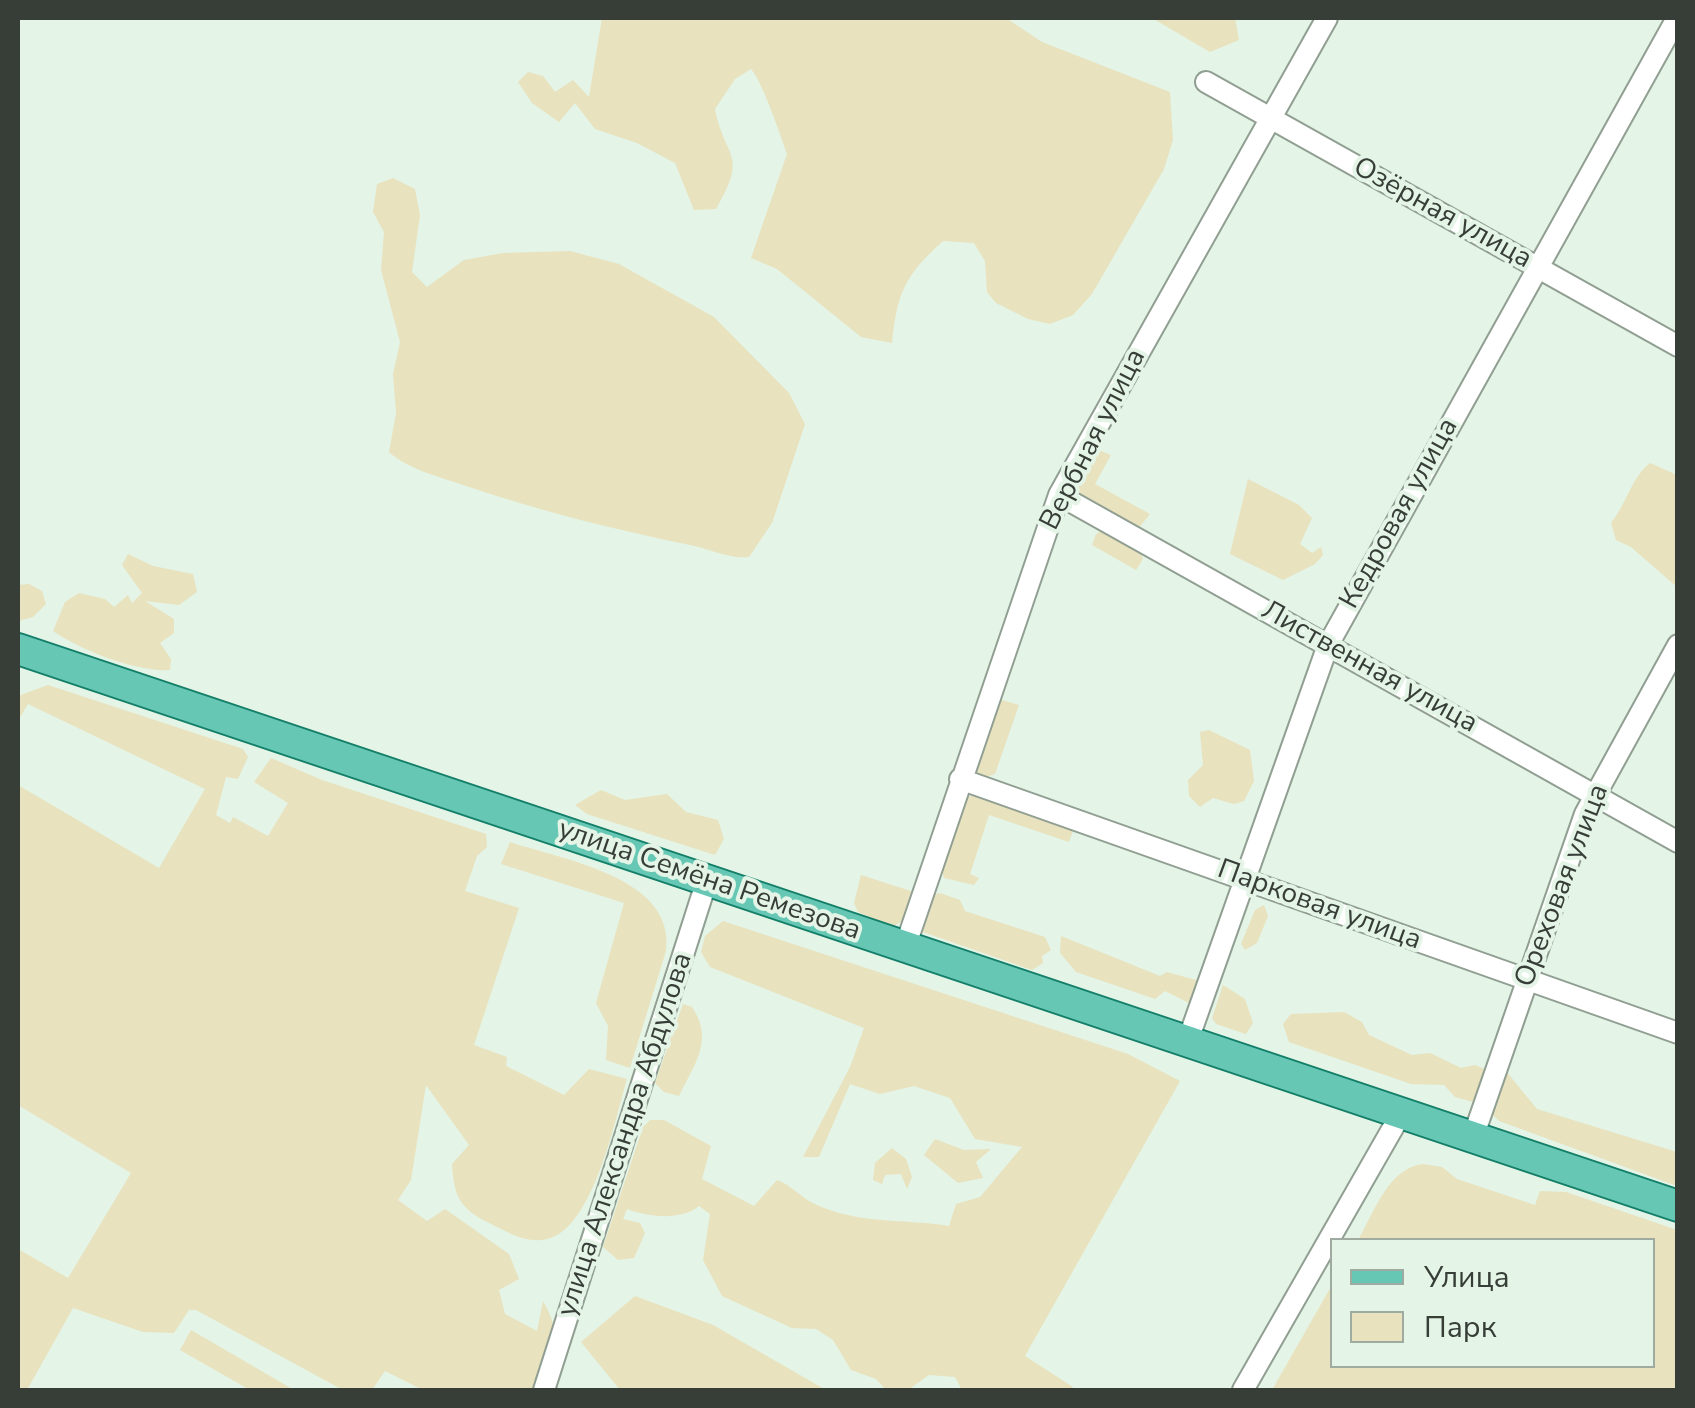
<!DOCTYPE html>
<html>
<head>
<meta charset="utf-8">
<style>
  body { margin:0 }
  #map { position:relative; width:1695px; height:1408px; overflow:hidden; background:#e4f4e6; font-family:"Nunito Sans",sans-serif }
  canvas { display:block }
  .frame { position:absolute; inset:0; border:20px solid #373e38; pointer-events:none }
  .legend { position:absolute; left:1330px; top:1238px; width:325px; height:130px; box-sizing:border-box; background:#e4f4e6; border:2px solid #9faba0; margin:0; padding:12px 18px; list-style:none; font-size:30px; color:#373e38 }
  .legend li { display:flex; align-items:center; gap:20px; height:50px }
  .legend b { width:50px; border:2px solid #9faba0 }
</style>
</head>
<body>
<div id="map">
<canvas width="1695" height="1408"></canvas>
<div class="frame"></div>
<ul class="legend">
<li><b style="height:12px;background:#67c7b5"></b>Улица</li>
<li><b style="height:28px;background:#e8e2be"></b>Парк</li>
</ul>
</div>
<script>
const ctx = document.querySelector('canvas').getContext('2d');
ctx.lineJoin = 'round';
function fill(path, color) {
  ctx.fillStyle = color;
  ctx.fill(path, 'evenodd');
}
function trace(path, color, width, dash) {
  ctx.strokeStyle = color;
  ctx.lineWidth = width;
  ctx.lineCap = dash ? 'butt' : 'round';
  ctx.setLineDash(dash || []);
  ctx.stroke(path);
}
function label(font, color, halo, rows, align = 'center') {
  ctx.font = font + ' "Nunito Sans",sans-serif';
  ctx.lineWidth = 8;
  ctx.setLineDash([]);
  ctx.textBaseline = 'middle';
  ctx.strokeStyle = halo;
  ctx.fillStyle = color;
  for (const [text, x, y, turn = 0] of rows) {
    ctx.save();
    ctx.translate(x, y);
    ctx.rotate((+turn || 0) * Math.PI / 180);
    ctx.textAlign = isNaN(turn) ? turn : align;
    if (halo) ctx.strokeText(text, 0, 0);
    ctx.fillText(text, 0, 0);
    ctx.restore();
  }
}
fill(new Path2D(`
  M602 18H1006L1042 42 1170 92 1173 140 1164 169 1092 294 1073 315 1050 324 1028 319 996 303 987 292 985 261 974 243 943 241C905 275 897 293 892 343L861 337 777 269 751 258 787 154C780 134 763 83 751 69L735 79 715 109C725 160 749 153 716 209L694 210 675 163 637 143 595 129 575 103 559 122 532 103 518 82 528 72 543 76 555 92 573 80 589 97Z
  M1152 18H1235L1239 40 1210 52Z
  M393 178 415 189 420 215 412 272 427 287 464 260 503 253 570 251 619 264 714 317 789 393 805 424 772 523 749 557C727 559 711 549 690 545 613 529 540 511 466 486 441 477 409 470 389 452L396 413 393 374 400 342 381 270 384 232 373 212 377 184Z
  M1096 449 1111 455 1095 484 1150 514 1138 529 1077 493 1075 482Z
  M1650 463 1677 475V587L1631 547 1616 540 1611 523C1627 503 1631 478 1650 463Z
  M1248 479 1299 505 1312 518 1300 544 1312 553 1321 547 1323 555 1315 564 1283 580 1230 554Z
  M1104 530 1140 551 1143 559 1136 570 1092 545 1096 534Z
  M128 554 153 566 193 574 197 592 179 605 145 601 174 619V633L160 643 171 659 170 670C135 672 81 650 53 631L65 602 79 593 105 599 114 607 128 595 132 603 142 593 122 565Z
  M29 584 42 591 46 604 33 617 18 621V585Z
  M48 685 243 749 248 757 238 779 226 777 216 815 230 823 233 817 268 836 288 803 254 782 271 758 322 780 486 834 487 847 477 856 465 891 519 908 474 1045 507 1057 506 1066 564 1095 589 1069 627 1079C615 1119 593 1229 547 1239 525 1244 508 1232 489 1223 459 1208 454 1196 452 1164L469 1145 426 1085 411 1180 398 1200 427 1221 445 1209 509 1254 519 1279 499 1290 505 1314 537 1331 543 1301C572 1352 537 1350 534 1390H423L385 1371 372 1390H343L196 1310H189L174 1333 143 1332 73 1308 27 1390H18V1249L68 1278 131 1173 18 1105V785L159 868 205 789 28 704 18 721V696Z
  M1002 700 1019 705 995 774 983 778 972 770 998 701Z
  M1209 730 1250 750 1254 781 1244 801 1234 804 1213 798 1200 807 1189 796 1188 780 1203 765 1200 732Z
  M601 790 625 800 667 794 686 812 718 820 724 839 715 855 587 814 575 805Z
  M976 794 1074 828 1069 842 989 815 970 874 979 878 974 885 944 878 941 868 966 798Z
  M510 842C563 860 676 877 666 951L630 1068 606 1060 608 1026 596 1003 624 903 501 864Z
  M861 875 914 892 904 920 892 927 858 912 854 903Z
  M940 893 960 900 965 911 1045 937 1051 950 1042 956 1043 963 1032 970 923 932 933 895Z
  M1264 905 1268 916 1257 943 1245 950 1241 944 1255 910Z
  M723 921 1128 1054 1180 1081 1025 1356 1073 1387 1071 1390H962L955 1377 929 1375 908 1390H886L876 1379 851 1370 833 1340 816 1329 792 1328 722 1296 703 1260 710 1214 699 1206C681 1221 648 1217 627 1209L623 1219 640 1223 645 1233 634 1258 618 1260 603 1247 643 1127 650 1120H664L711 1146 702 1179 754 1206 777 1180C793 1186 802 1199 817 1205 858 1224 906 1219 949 1226L956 1204 980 1197 1022 1147 975 1139 950 1098 914 1086 880 1094 850 1084 819 1157H803L850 1067 864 1028 710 967 701 952 705 936Z
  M1061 936 1160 976 1167 972 1203 982 1193 1011 1189 1003 1165 991 1155 999 1076 972 1060 953Z
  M1223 985 1245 999 1253 1023 1246 1034 1216 1024 1212 1018Z
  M683 1004 692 1007C715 1041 693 1066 679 1096L664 1092 655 1083Z
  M1344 1012 1362 1022 1369 1035 1412 1055 1430 1053 1461 1068 1475 1065 1487 1070 1477 1103 1455 1097 1444 1085 1411 1084 1289 1042 1283 1024 1291 1014Z
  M1505 1070 1537 1109 1677 1152V1186L1499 1121 1492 1114Z
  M935 1139 964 1150 991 1149 976 1162 983 1178 958 1183 924 1155Z
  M892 1148 906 1159 912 1177 907 1189 901 1174 885 1175 882 1184 873 1180 875 1163Z
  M1423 1164 1442 1167 1457 1179 1535 1205 1540 1191 1566 1192 1677 1230V1390H1272L1332 1285V1366H1652V1240H1358C1374 1213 1388 1168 1423 1164Z
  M635 1296 713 1325 826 1390H620L581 1342Z
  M191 1330 294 1390H250L180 1350Z`), '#e8e2be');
const street = new Path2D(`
  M1206 82 1678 346
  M1059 495 1678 842
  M960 779 1678 1033
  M905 947 1059 495 1327 18
  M1188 1040 1328 645 1677 18
  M1473 1137 1585 814 1678 645
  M544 1390 707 880
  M1243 1390 1402 1112`);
const primary = new Path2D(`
  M18 649 1678 1206`);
trace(street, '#909f92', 24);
trace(primary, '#147f69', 34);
trace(street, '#fff', 20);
trace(primary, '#67c7b5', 30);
label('28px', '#373e38', '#e4f4e6', [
  ["Озёрная улица",1442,214,29],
  ["Вербная улица",1094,440,-63],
  ["Кедровая улица",1400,514,-61],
  ["Лиственная улица",1369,668,29],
  ["улица Семёна Ремезова",709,881,19],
  ["Ореховая улица",1563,886,-69],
  ["Парковая улица",1319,906,20],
  ["улица Александра Абдулова",626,1135,-72]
]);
</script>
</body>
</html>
